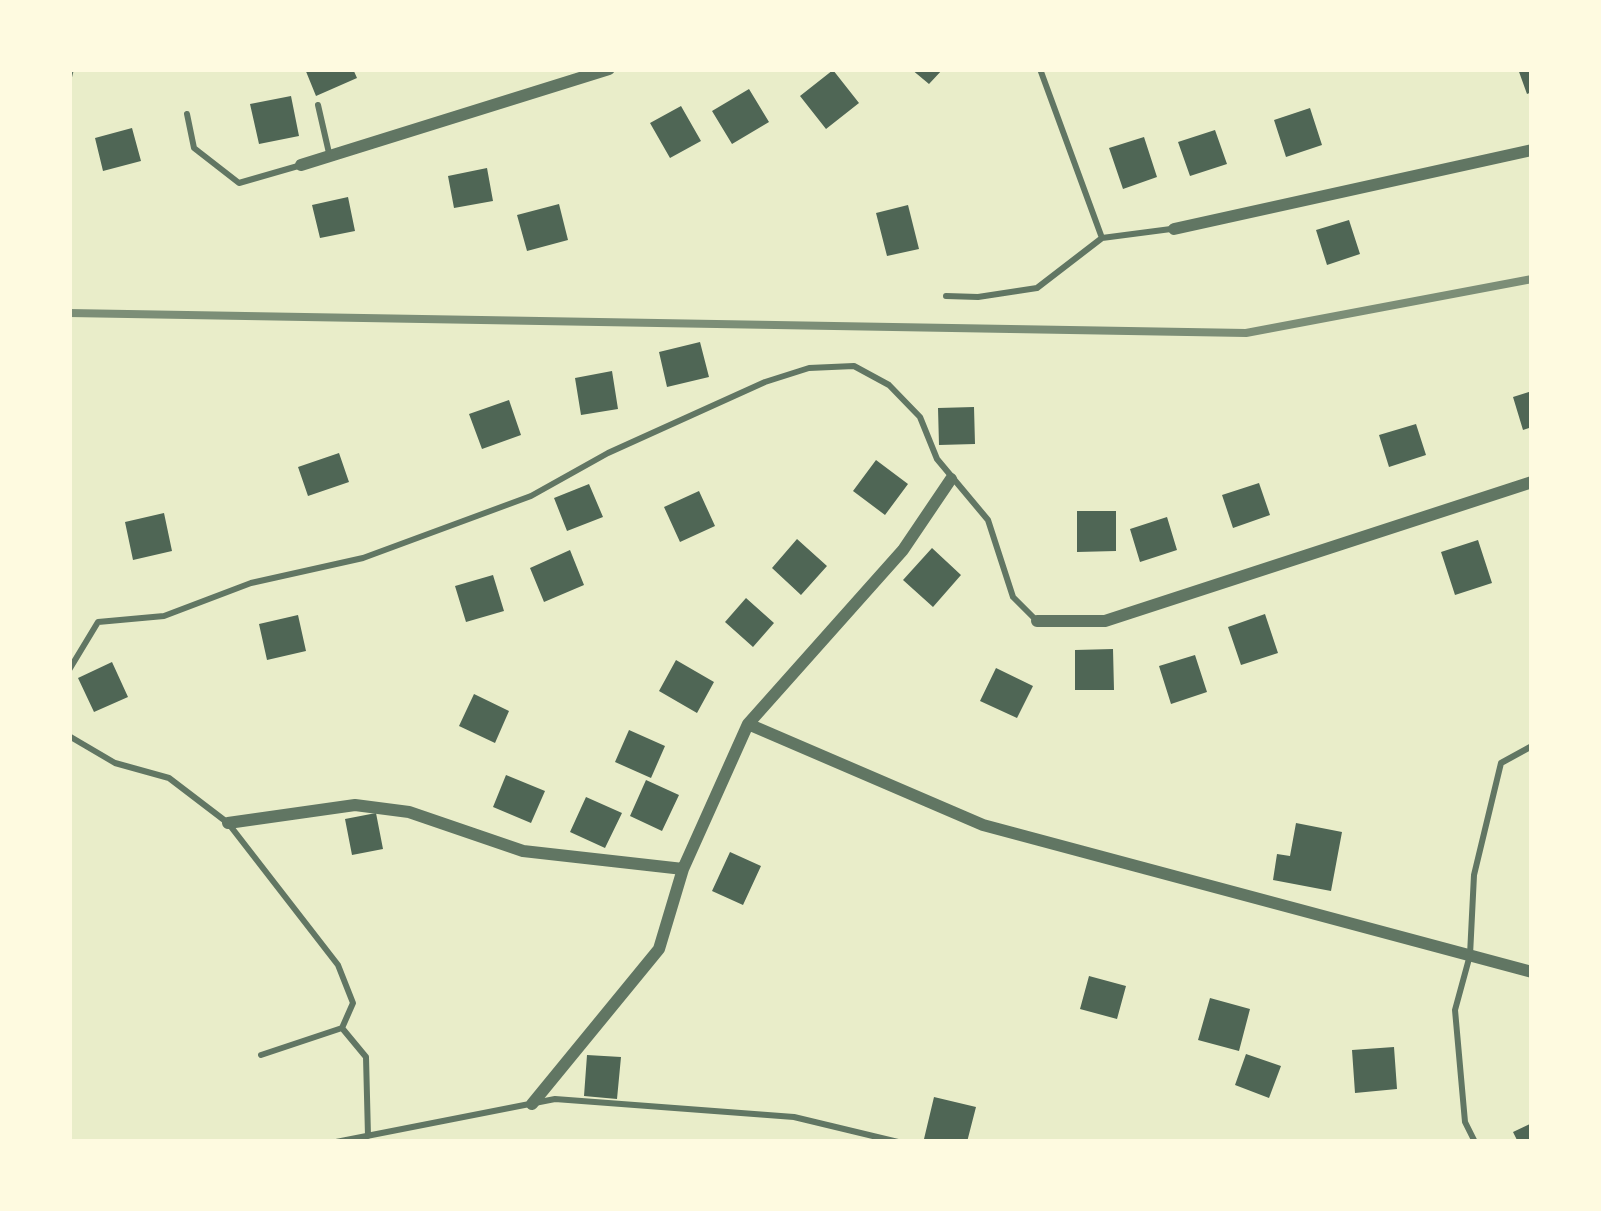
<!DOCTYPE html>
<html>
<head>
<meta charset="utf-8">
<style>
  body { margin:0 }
  #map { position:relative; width:1601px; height:1211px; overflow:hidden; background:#e9edc9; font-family:"Open Sans",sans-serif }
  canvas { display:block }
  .frame { position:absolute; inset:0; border:72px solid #fefae0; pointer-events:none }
</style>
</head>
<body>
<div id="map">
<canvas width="1601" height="1211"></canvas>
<div class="frame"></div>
</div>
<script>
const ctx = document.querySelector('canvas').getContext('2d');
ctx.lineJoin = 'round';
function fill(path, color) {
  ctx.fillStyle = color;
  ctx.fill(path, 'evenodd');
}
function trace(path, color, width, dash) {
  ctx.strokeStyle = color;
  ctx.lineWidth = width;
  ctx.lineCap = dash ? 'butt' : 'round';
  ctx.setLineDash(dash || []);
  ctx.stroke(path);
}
fill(new Path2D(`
  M305 69H353L357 78 316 96Z
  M911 69H943L929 84Z
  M1518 69H1532V92L1527 94Z
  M833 70 859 103 826 129 800 96Z
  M749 89 769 122 732 144 712 111Z
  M291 96 299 136 259 144 250 104Z
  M681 106 701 141 670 158 650 123Z
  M1310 108 1322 145 1286 157 1274 120Z
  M132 128 141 161 103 171 95 138Z
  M1215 130 1227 164 1190 176 1178 142Z
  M1144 137 1157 177 1123 189 1109 148Z
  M487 168 493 201 454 208 448 176Z
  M348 197 355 231 320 238 312 205Z
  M559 204 568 240 527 251 517 215Z
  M908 205 919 249 887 256 876 213Z
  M1349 220 1360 254 1327 265 1316 230Z
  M700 342 709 377 667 387 659 352Z
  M612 371 618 409 581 415 575 378Z
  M1532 391V427L1523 430 1513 397Z
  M509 400 521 435 482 449 469 414Z
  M974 407 975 444 939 445 938 408Z
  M1416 424 1426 455 1389 467 1379 435Z
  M339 453 349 482 308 496 298 467Z
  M876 460 908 484 885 515 853 491Z
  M1259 483 1270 515 1233 528 1222 495Z
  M589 484 603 517 567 531 554 498Z
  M699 491 715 526 680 542 664 507Z
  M1077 511H1116V551L1077 552Z
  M164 513 172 551 133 560 125 522Z
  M1167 517 1177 550 1140 562 1130 529Z
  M797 539 827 566 801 595 772 568Z
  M1478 540 1492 583 1455 595 1441 552Z
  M932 548 961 575 933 607 903 580Z
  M570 550 584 585 544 602 530 568Z
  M493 575 504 611 466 622 455 586Z
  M746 598 774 623 753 647 725 622Z
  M1265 614 1278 653 1241 665 1228 627Z
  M298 615 306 651 267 660 259 624Z
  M1113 649 1114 690H1075V650Z
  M1195 655 1207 692 1171 704 1159 666Z
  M676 660 714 682 697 713 659 691Z
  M112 662 128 697 94 712 78 678Z
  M996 668 1033 686 1017 718 980 701Z
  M474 694 509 711 495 743 459 726Z
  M629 730 665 746 651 778 615 762Z
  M506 775 545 791 531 823 493 807Z
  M646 780 679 795 662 831 630 816Z
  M586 797 622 813 605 848 570 832Z
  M376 813 383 849 352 855 345 819Z
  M1296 823 1342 832 1331 891 1273 880 1277 854 1290 856Z
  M730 852 761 866 743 905 712 891Z
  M1089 976 1126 986 1117 1019 1080 1009Z
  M1210 998 1250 1009 1239 1051 1198 1040Z
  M1394 1047 1397 1089 1355 1093 1352 1050Z
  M1246 1054 1281 1066 1269 1098 1235 1085Z
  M587 1055 621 1057 617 1099 584 1096Z
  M934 1097 976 1107 967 1142 924 1139Z
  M1532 1123V1142H1518L1513 1132Z`), '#4f6655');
trace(new Path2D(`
  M1040 69 1102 238
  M69 77 71 69
  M318 105 329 153
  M187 114 194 148 239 183 298 166
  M946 296 978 297 1037 288 1102 238 1171 229
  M69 670 98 622 164 616 251 583 363 558 531 496 608 453 765 382 809 368 854 366 889 385 920 417 937 459 988 520 1013 597 1037 621
  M69 736 115 763 169 778 228 823 338 965 353 1003 342 1028
  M261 1055 342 1028 366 1057 368 1136
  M336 1142 555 1099 794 1117 898 1142
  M1475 1142 1465 1122 1455 1010 1470 955 1474 875 1501 763 1532 746`), '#617663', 6);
trace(new Path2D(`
  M301 165 609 69
  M1174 229 1532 150
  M1037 621H1105L1532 482
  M748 724 983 825 1532 972
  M228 823 355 805 409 812 523 851 683 869
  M532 1104 659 949 683 869 748 724 903 550 951 479`), '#617663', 12);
trace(new Path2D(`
  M69 313 1246 333 1532 279`), '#7c8e77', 8);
</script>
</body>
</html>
